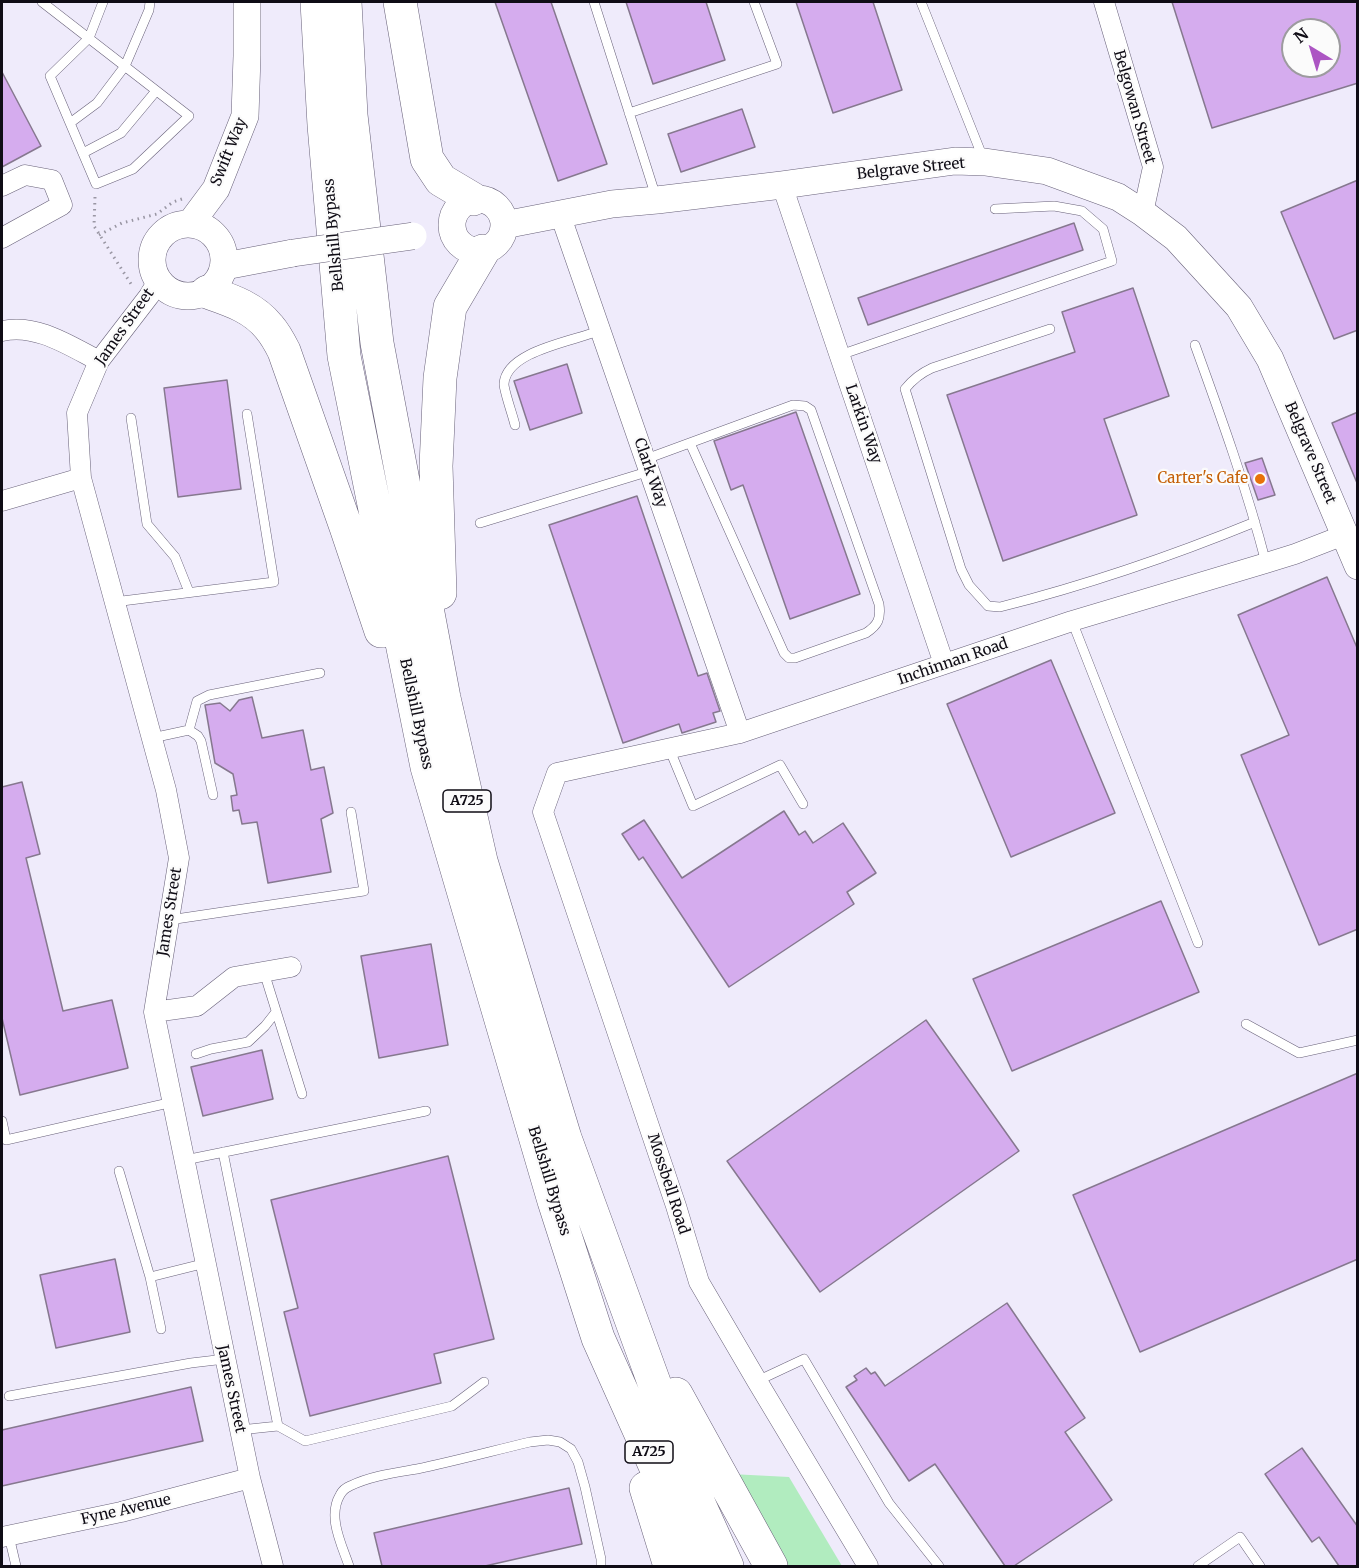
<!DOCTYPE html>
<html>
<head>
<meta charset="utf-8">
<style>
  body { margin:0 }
  #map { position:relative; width:1359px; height:1568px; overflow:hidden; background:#efebfb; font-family:Merriweather,serif }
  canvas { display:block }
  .frame { position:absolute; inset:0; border:3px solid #0f0c15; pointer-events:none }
  .north { position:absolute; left:1281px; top:18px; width:60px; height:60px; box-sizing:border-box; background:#fbfbfb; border:2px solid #9d9b9f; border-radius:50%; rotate:322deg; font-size:16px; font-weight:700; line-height:24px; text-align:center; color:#0f0c15 }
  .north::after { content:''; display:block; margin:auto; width:21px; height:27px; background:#ac55c3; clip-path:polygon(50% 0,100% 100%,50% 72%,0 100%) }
</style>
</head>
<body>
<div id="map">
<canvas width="1359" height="1568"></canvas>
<div class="frame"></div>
<div class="north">N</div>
</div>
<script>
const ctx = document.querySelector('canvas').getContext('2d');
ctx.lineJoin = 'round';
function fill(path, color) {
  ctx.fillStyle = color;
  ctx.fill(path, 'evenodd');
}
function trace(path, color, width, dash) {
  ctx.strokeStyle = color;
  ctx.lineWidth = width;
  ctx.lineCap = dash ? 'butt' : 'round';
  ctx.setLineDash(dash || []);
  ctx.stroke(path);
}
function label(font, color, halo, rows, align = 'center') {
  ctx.font = font + ' Merriweather,serif';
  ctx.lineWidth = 4.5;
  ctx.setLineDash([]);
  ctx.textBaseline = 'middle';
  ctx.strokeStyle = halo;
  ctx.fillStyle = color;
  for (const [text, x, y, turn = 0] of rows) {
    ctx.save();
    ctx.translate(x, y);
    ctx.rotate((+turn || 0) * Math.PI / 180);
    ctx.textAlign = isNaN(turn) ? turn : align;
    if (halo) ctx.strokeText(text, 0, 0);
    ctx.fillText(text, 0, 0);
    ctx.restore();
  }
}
fill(new Path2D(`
  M731 1474 789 1477 842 1566H780Z`), '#b1ecbf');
const building = new Path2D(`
  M495 2H551L607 164 558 181Z
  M626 2H706L725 60 653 84Z
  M796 2H873L902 90 833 113Z
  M1172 2H1358V83L1212 128ZM1293 30H1329V66H1293Z
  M2 72 41 146 2 167Z
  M742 109 755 147 681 172 668 134Z
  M1358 180V330L1334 339 1281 212Z
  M1074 223 1083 250 868 325 858 298Z
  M1133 288 1169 396 1104 419 1137 515 1003 561 947 395 1075 352 1062 312Z
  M567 364 582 413 530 430 514 381Z
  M227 380 241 489 178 497 164 388Z
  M796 412 860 594 790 619 743 485 731 490 714 441Z
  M1358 412V483H1357L1332 423Z
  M1262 458 1275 495 1258 500 1245 463Z
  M637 496 698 676 707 673 720 711 713 713 716 722 682 733 679 724 623 743 549 525Z
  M1327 577 1358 650V929L1319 945 1241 755 1289 735 1238 615Z
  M1051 660 1115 813 1011 857 947 704Z
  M252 697 262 738 303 730 311 770 324 767 333 813 321 819 331 872 268 883 257 822 242 824 239 810 233 811 231 796 237 795 233 774 215 763 205 705 220 703 230 711 239 700Z
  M22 782 40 854 26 858 63 1011 112 1000 128 1068 20 1095 2 1018V787Z
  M784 811 799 835 805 831 813 843 843 823 876 873 847 892 854 904 729 987 643 857 639 860 622 834 644 820 682 878Z
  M1161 901 1199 992 1012 1071 973 979Z
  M431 944 448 1045 379 1058 361 956Z
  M926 1020 1019 1151 820 1292 727 1161Z
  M262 1050 273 1099 203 1116 191 1067Z
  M1358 1073V1259L1140 1352 1073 1195Z
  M448 1156 494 1339 434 1354 441 1383 310 1416 284 1312 298 1308 271 1200Z
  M115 1259 130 1332 56 1348 40 1275Z
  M1007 1303 1085 1418 1065 1432 1112 1500 1014 1566H1005L935 1464 909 1481 846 1387 857 1380 854 1376 866 1368 871 1374 875 1372 885 1386Z
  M191 1387 203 1441 2 1486V1430Z
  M1302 1448 1358 1527V1566H1339L1319 1537 1312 1542 1265 1474Z
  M569 1488 582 1544 485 1566H382L374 1533Z`);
fill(building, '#d5acee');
trace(building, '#86788f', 1.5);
const lane = new Path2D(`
  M42 2 189 116 133 169 96 184 50 76 89 38 103 2
  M594 2 656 197
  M921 2 983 158
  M629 113 777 64 754 2
  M70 123 97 103 125 66 149 10 150 2
  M83 153 121 133 156 91
  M1050 329 932 368C921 373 913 379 905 389L961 569 969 585 988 606 1000 607C1087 585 1172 556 1255 522
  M1195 345C1221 417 1247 489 1266 563
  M840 355 1112 261 1103 229 1082 211 1054 206 995 209
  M131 418 147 524 175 557 189 592
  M515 425C513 416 504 391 504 384 506 350 576 341 601 330
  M646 459 793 405 805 406 811 410 879 604C881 619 878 625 866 633L795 658H789L784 653 690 443
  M480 523 650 471
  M114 602 274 582 247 414
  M1072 621 1198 943
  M189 730 197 701 209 695 320 673
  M152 738 189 730 198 736 201 741 213 795
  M669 748 693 806 780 765 803 804
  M169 920 364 891 351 812
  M264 972 302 1094
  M1246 1024 1299 1053 1358 1040
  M196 1054 211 1049 248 1042 265 1026 276 1012
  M2 1121 6 1140 173 1102
  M223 1152 278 1426
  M185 1160 426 1111
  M119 1171 150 1277 206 1263
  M150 1277 161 1329
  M757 1381 804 1359 889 1503 939 1566
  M9 1396 191 1363 225 1359
  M240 1430 278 1426 305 1441 452 1406 484 1382
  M9 1536 16 1566
  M349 1566C342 1545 327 1517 340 1495 342 1491 345 1488 350 1486 371 1476 394 1473 417 1469 455 1461 492 1451 530 1442L548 1440 560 1442 571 1449 578 1462 585 1487 601 1559V1566
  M1198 1566 1240 1537 1260 1566`);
const street = new Path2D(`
  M1104 2 1153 167 1143 213
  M782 185 944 664
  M2 186 25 175 52 180 62 205 2 238
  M560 214 740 733
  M158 281 149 296 99 361 77 413 81 478 166 790 179 858 154 1012 250 1478 273 1566
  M2 331C36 323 70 346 99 361
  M2 501 81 478
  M154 1012 197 1006 234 977 291 967
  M2 1537 121 1512 250 1478
  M868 1566 757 1381 699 1282 676 1206 543 812 557 773 740 733 1072 621 1266 563 1295 554 1344 535`);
const secondary = new Path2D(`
  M452 225a26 26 0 1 1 52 0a26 26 0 1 1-52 0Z
  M152 260a36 36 0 1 1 72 0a36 36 0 1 1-72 0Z
  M190 224 216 189 245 116 247 56V2
  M504 225 612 204 657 200 782 185 955 161 985 162 1047 171 1118 197 1143 213 1176 238 1239 307 1270 359 1358 566
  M225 266 293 253`);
const highway = new Path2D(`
  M317 2 324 125 344 356 427 767 554 1201 598 1338 700 1566
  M345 2 351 115 377 343 444 698 481 861 565 1138 695 1495 727 1566
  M400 2 427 159 441 180 473 199
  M207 292C230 300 253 307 269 327 275 334 280 343 284 351L346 527 381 631
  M440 593 436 466 440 378 450 307 483 251
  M676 1394 771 1566
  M646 1488 670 1566`);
trace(lane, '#686179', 10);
trace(street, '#686179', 21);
trace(secondary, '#686179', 28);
trace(highway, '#686179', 34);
trace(new Path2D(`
  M95 197 94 226 133 287
  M99 235 122 223 157 214 173 202 182 199`), '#9996a3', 3, [1.5, 4.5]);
trace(lane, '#fff', 9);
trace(street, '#fff', 20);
trace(secondary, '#fff', 27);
trace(highway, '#fff', 33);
const secondaryBridge = new Path2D(`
  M293 253 413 236`);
trace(secondaryBridge, '#686179', 28, []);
trace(secondaryBridge, '#fff', 27);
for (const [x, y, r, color] of [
  [1260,479,6,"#e8710a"]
]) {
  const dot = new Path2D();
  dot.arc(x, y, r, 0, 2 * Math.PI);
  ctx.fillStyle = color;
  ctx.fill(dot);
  trace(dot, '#fbfbfb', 2);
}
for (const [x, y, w] of [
  [467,801,48],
  [649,1452,48]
]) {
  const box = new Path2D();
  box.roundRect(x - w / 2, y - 11, w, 22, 4.5);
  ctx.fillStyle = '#fbfbfb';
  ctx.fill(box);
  trace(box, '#0f0c15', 1.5);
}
label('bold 14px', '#0f0c15', null, [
  ["A725",467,801],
  ["A725",649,1452]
]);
label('15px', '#0f0c15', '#fbfbfb', [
  ["Belgowan Street",1134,107,74],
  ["Swift Way",229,152,-68],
  ["Belgrave Street",911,169,-6],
  ["Bellshill Bypass",334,235,-95],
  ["James Street",125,327,-55],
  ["Larkin Way",863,424,71],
  ["Belgrave Street",1310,453,67],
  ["Clark Way",650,473,71],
  ["Inchinnan Road",953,662,-19],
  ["Bellshill Bypass",416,714,78],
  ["James Street",170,912,-81],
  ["Bellshill Bypass",549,1181,73],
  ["Mossbell Road",668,1184,72],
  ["James Street",231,1389,78],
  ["Fyne Avenue",126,1510,-13]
]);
label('15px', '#c56008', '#fbfbfb', [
  ["Carter's Cafe",1248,479]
], 'right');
</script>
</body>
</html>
